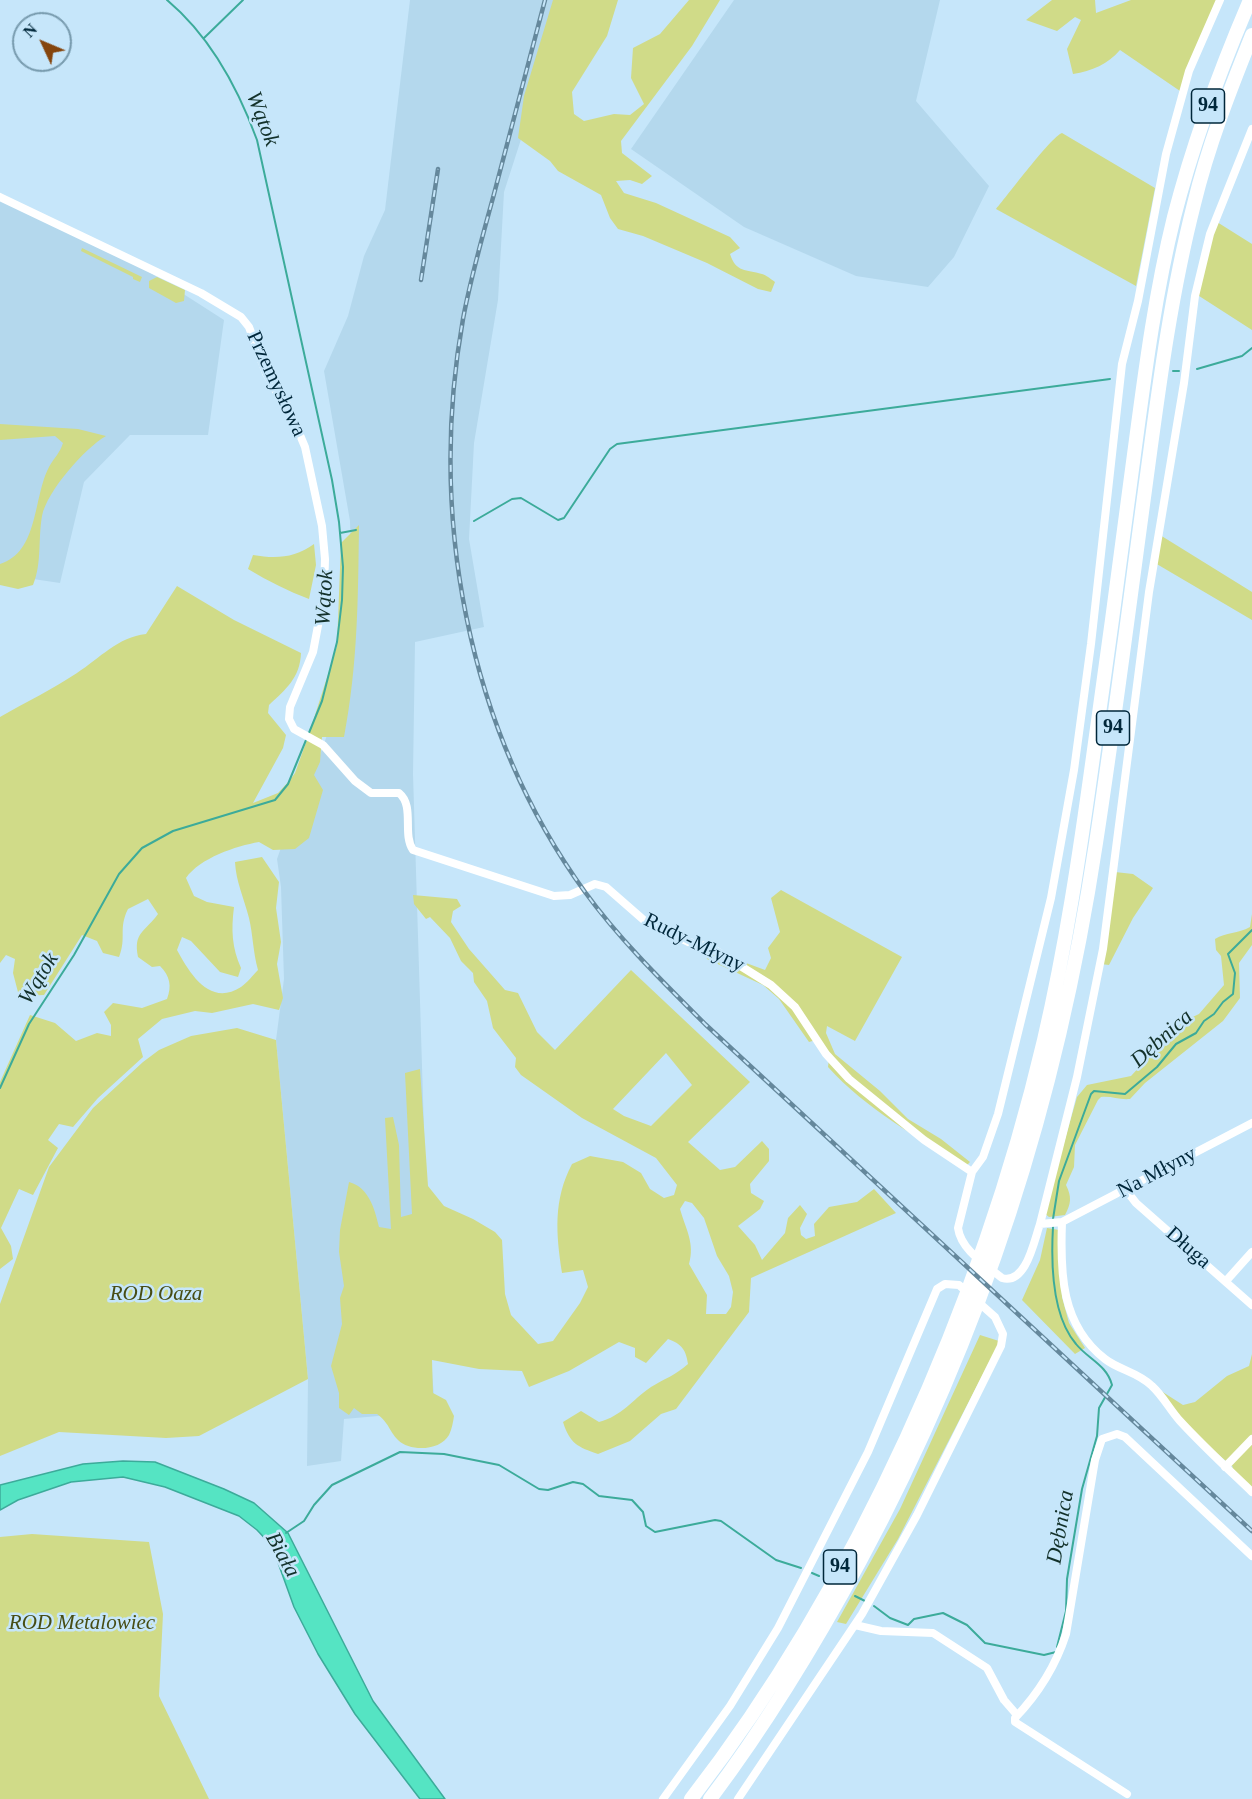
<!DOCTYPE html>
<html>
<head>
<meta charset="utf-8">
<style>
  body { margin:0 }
  #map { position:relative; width:1252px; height:1799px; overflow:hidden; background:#c6e6fa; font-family:Georgia,serif }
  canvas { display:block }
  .north { position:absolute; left:12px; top:12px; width:60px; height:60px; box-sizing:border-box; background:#c6e6fa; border:2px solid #779aad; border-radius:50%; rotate:314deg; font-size:16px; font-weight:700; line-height:24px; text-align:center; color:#00273a }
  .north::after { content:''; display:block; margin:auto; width:21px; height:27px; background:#85450d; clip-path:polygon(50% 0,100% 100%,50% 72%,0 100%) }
</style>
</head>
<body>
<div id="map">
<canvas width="1252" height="1799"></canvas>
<div class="north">N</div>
</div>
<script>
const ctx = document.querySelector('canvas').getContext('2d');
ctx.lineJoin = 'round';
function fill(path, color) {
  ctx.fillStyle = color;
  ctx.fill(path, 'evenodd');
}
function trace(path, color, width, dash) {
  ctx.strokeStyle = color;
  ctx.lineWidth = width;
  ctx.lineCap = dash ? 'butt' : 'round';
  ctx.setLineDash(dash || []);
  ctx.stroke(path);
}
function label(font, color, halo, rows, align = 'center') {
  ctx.font = font + ' Georgia,serif';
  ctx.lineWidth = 5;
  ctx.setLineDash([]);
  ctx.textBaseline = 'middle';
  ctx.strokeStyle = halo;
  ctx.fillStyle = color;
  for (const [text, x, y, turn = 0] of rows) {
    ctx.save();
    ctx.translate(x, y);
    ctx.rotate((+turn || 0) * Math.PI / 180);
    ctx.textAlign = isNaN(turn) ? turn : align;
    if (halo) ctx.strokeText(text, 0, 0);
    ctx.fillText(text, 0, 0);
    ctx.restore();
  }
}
fill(new Path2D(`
  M410 0H566L504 192 498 300 474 443 469 539 484 627 415 642 413 774 431 1358 435 1411 344 1419 341 1461 307 1466 308 1379 276 1040 284 979 281 887 277 859 288 828 305 798 326 738 353 641 350 521 324 371 348 316 364 256 385 210Z
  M734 0H940L916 101 989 186 954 257 928 287 856 276 744 227 631 149Z
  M0 199 118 252 224 320 208 435H130L84 482 60 583 0 574Z`), '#b4d8ed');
fill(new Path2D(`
  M553 0H618L607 36 572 92 574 114 584 121 614 114 630 115 644 104 631 78 633 48 660 34 689 0H720L692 46 621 141 622 153 652 176 642 184 630 180 616 181 624 193 656 203 730 237 740 248 730 254C736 273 746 269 762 274 766 275 771 279 775 282L771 292 758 289 707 263 643 236 618 229 610 218 601 195 558 171 550 161 518 138 524 96Z
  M1052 0H1095L1096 13 1131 0H1217L1180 91 1120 50C1108 64 1092 71 1073 74L1067 49 1081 20 1075 17 1057 31 1026 20Z
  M1062 133 1155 188 1136 286 996 209C1008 195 1051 137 1062 133Z
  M1217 222 1252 244V330L1196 294Z
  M82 248 142 277 140 282 133 279V277L81 251Z
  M157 277 185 290 184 301 176 303 149 288V281Z
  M0 424 78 429 106 436C85 448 47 491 42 516 38 539 42 564 33 585L18 589 0 585V564C39 552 33 497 49 467 54 458 60 453 63 443L55 436 0 440Z
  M359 525C358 598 358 664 344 737H322L320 762 314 775 323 790 309 838 295 849 273 850 259 842C236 846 200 858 186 878L194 896 207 902 234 907C231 930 232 948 241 968L238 977 220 972 191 941 182 937 177 950C190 974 210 1007 241 987 247 983 253 975 258 970 253 952 253 935 249 918 244 898 236 882 235 862L262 857 279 882 276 908 281 942 277 964 283 998 279 1010 253 1004 212 1013 195 1011 162 1019 138 1039 143 1057 98 1098 73 1127 59 1124 48 1140 58 1148 33 1195 19 1189 1 1228 11 1246 13 1259 0 1269V1082L30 1015 55 1023 76 1041 97 1033 111 1036V1025L104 1012 113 1003 142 1008 167 999C172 986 170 976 160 966L152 967 138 957C133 932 145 932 158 914L148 899 128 909C118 929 127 937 119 957L103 953 97 941 82 935 44 995 19 996 13 973 15 959 6 955 0 963V717C26 702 53 689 77 673 100 658 118 637 146 634L177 586 234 620 301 653C300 678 286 689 269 705L268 713 286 735 283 748 253 803 278 793 290 780 295 773 308 737 337 646 341 543Z
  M1160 535 1252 592V620L1155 563Z
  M314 544 316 565 309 599C288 591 268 581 248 569L253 555C276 559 295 558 314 544Z
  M1115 872 1133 874 1153 888 1133 918 1109 965 1101 964Z
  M781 890 902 957 855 1041 827 1026 826 1033 835 1054 880 1091 908 1119 941 1139 970 1162 965 1167C917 1137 866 1109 828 1067L829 1059 816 1040 809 1042 779 999 763 985 707 959 703 947 765 970 771 958 768 948 780 932 771 898Z
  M413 895 457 899 461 906 453 911 451 922 469 949 505 990 518 993 537 1032 555 1050 631 970 750 1082 688 1142 720 1170 735 1167 762 1141 769 1149V1161L750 1184 751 1193 764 1201 760 1209 738 1226 755 1245 762 1260 785 1233 788 1218 800 1205 807 1214 800 1228 801 1235 806 1239 815 1236 814 1224 829 1207 857 1202 874 1189 896 1213 751 1278 749 1312 676 1409 661 1414 630 1441 598 1454C578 1447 570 1444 563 1422L581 1411 599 1422C622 1416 632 1400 651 1387 664 1379 676 1375 688 1364 686 1350 682 1344 668 1339L646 1363 635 1357V1348L619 1342 569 1371 529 1387 522 1371 479 1369 432 1360 433 1393 446 1400 454 1416C453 1422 452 1429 449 1435 440 1451 410 1452 398 1440 389 1431 390 1424 377 1414H362L354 1408 349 1415 339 1408V1393L331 1366 342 1324 340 1298 344 1286 339 1252 340 1230 349 1182C369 1187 375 1210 379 1227L391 1229 385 1118 393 1117 399 1145 401 1217 412 1214 405 1073 420 1069 428 1186 444 1206 473 1219 495 1232 502 1240 505 1294 511 1315 538 1344 553 1341 580 1303 588 1287 583 1270 562 1273C556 1234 553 1200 572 1164L590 1156 623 1162 641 1173 650 1189 664 1198 674 1195 677 1185 656 1158 582 1118 521 1075 515 1067 516 1058 493 1028 487 1001 474 982 473 973 461 961 450 938 430 917 426 919 414 904ZM666 1053 692 1085 651 1126 624 1116 613 1109ZM685 1201 692 1203 704 1218 717 1256 729 1276 733 1292 731 1307 726 1314H706L707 1295 689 1264C695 1243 686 1230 680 1209Z
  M1252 914V945L1239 963 1240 998 1223 1021 1145 1083 1130 1099C1119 1100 1112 1096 1101 1097L1098 1100 1075 1145 1074 1167 1066 1185C1072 1197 1071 1204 1065 1215L1049 1217 1044 1213 1077 1097 1087 1085 1131 1076 1156 1049 1171 1038 1182 1022 1199 1014 1224 985 1221 956 1216 950 1215 939C1226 932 1238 934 1250 927Z
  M237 1028 276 1040 308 1379 199 1436 166 1438 59 1432 0 1456V1304L49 1167 93 1108 143 1062 159 1050 191 1036Z
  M1047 1228 1059 1230 1062 1297 1069 1323 1085 1348 1075 1354 1022 1300 1040 1260Z
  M980 1335 999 1341 997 1347 898 1539 846 1624 837 1622 900 1509Z
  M1252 1354V1488L1231 1469 1233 1467 1194 1434 1158 1389 1183 1405 1195 1402 1227 1376 1249 1366Z
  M32 1534 149 1542 163 1614 159 1696 209 1799H0V1537Z`), '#d0db88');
const water = new Path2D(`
  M123 1461 155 1462 224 1489 254 1503 288 1533 373 1701 445 1799H420L355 1714 318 1654 294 1607 272 1546 257 1530 239 1516 165 1487 123 1477 71 1482 18 1500 0 1510V1485L83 1464Z`);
fill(water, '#55e4c3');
trace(water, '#3cab9a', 1.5);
trace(new Path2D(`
  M204 38 243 0
  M1197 369 1242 356 1252 348
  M1173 371H1179
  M474 521 512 499 521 498 558 520 564 518 610 449 617 444 1110 379
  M340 533 356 530
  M0 1088 29 1024 74 955 119 874 142 848 173 831 275 800 288 784 322 701 337 642 342 600 343 567 339 522 332 480 257 140C238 88 210 36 167 0
  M1053 1219 1059 1181 1091 1094 1094 1091 1125 1094 1157 1067 1176 1044 1196 1033 1204 1021 1214 1014 1223 1002 1233 994 1235 973 1228 954 1252 930
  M1053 1227C1051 1262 1052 1316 1076 1344 1088 1359 1107 1365 1112 1385L1099 1408 1097 1436 1082 1489 1067 1579 1066 1611 1057 1647
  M286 1533 304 1521 314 1505 332 1485 400 1452 444 1454 499 1465 539 1489 548 1490 573 1482 583 1484 599 1496 632 1500 643 1512 646 1526 655 1532 715 1520 721 1521 776 1560 801 1568
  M812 1573 819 1576
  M855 1596 865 1601
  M874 1606 890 1618 908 1625 914 1619 943 1613 967 1625 985 1643 1044 1655 1056 1652`), '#3cab9a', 2);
trace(new Path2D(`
  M0 197 201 293 241 317 249 327 266 373 277 393 287 404 305 447 322 526 325 559 324 594 313 652 290 707 289 719 294 729 323 745 355 781 371 793H399C415 806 402 834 413 850L554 896 570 895 595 884 606 887 646 922 688 942 710 947 771 985 795 1007 826 1054 849 1079 924 1140 972 1172 958 1228C961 1250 985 1264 1002 1278 1026 1285 1034 1241 1040 1224L1062 1222 1252 1123
  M972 1172 983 1157 998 1114 1051 898 1074 770 1091 644 1122 364 1138 301 1166 154 1189 71 1220 0
  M1126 1190 1136 1203 1252 1305
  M1062 1222C1060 1273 1061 1325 1105 1359 1119 1370 1138 1372 1152 1386 1163 1396 1170 1410 1180 1421 1203 1446 1228 1469 1252 1492
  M1040 1224 1077 1077 1103 949 1149 592 1184 383 1195 296 1210 234 1252 129
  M1226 1281 1252 1252
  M1225 1467 1252 1439
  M855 1625 881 1631 933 1633 987 1668 1004 1700 1017 1715
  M1127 1794 1015 1722V1718C1037 1695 1056 1665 1066 1634L1095 1460 1102 1439 1117 1434 1125 1437 1252 1556
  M663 1799 730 1706 778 1628 868 1452 937 1289 945 1284 959 1285 995 1317 1003 1334 1001 1346 917 1515 862 1614 738 1799`), '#fff', 8);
trace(new Path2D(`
  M691 1799C857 1585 982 1303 1044 1040 1066 946 1080 851 1093 757 1107 659 1120 560 1133 462 1144 380 1154 298 1174 217 1193 143 1220 70 1250 0
  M710 1799C766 1725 815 1644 860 1561 983 1332 1057 1100 1096 843 1114 726 1129 608 1145 490 1158 394 1170 298 1194 204 1208 146 1230 90 1252 35`), '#fff', 14);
const rail = new Path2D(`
  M545 0C528 65 511 129 494 194 483 235 471 276 463 319 428 516 467 729 585 892 620 940 663 982 705 1024L1252 1531
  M421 280 438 169`);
trace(rail, '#65889c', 4.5);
trace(rail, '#c6e6fa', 2, [7]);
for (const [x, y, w] of [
  [1208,106,33],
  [1113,728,33],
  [840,1567,33]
]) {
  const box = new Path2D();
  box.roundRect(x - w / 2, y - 17, w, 34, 4.5);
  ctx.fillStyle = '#c6e6fa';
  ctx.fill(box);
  trace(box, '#00273a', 1.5);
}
label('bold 20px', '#00273a', null, [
  ["94",1208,106],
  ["94",1113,728],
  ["94",840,1567]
]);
label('21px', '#00273a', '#c6e6fa', [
  ["Przemysłowa",276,384,65],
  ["Rudy-Młyny",694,943,26],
  ["Na Młyny",1157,1173,-28],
  ["Długa",1188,1248,41]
]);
label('italic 21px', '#474d14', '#c6e6fa', [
  ["ROD Oaza",156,1294],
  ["ROD Metalowiec",82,1623]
]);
label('italic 22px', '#13312a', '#c6e6fa', [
  ["Wątok",262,119,69],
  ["Wątok",325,598,-87],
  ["Wątok",39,979,-59],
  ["Dębnica",1162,1039,-42],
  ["Dębnica",1061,1527,-80],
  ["Biała",282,1555,61]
]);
</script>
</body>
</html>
